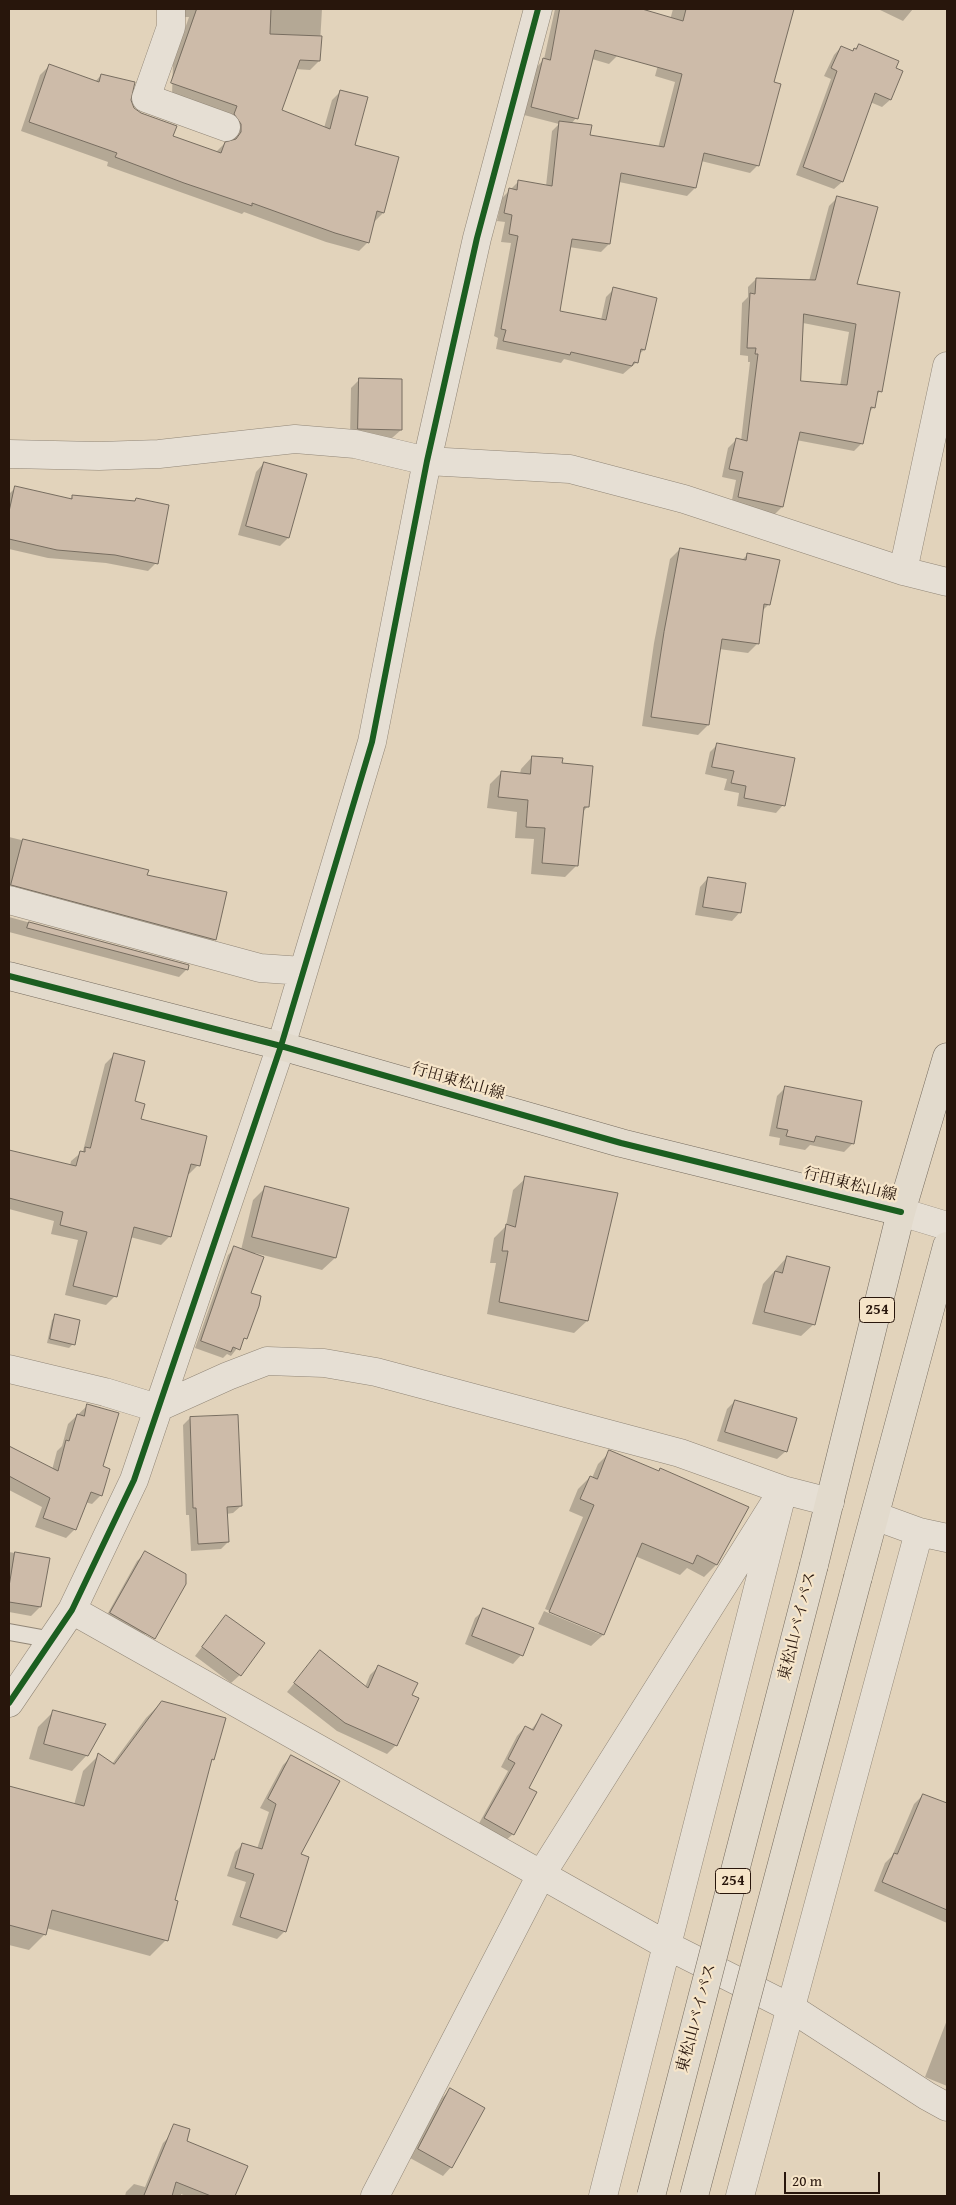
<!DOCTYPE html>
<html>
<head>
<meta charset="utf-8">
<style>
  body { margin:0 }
  #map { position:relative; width:956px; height:2205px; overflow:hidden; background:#e2d3bb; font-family:"Gentium Book Plus",serif }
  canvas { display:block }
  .frame { position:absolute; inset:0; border:10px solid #28160c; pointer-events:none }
  .scale { position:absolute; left:784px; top:2172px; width:96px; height:22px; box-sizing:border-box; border:2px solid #28160c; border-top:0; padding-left:6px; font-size:15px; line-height:18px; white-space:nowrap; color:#28160c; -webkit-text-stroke:4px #f6e5c9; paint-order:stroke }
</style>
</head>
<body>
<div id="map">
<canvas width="956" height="2205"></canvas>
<div class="frame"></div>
<div class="scale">20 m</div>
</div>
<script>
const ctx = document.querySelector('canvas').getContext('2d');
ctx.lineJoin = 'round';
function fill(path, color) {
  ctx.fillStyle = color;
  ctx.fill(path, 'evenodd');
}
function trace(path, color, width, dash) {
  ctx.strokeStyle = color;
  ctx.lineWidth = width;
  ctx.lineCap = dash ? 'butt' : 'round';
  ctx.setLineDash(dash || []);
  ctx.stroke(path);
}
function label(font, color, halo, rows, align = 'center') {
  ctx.font = font + ' "Gentium Book Plus","Noto Serif JP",serif';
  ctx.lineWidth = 4.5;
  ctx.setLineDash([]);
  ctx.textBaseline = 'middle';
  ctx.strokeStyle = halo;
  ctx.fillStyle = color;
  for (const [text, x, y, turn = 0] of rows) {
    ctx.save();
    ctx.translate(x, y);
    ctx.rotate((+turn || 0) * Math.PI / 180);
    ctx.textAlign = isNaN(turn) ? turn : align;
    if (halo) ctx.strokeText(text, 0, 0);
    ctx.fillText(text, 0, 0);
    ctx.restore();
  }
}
fill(new Path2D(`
  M176 9H322L319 61 310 70 295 69 281 111 324 128 332 100 341 91 354 146 397 158 383 213 374 222 368 242 359 251 326 242 244 212 242 214 107 166 108 162 21 131 40 75 49 66 95 82 101 75 129 100 139 137 216 152 225 143 232 141 233 133 172 95 173 63 189 17H178Z
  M555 9H628L617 56 609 64 592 59 576 118 571 124 589 136 658 148 675 82 655 76 673 9H794L773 83 758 165 750 173 701 161 695 188 687 196 619 182 609 244 601 252 569 247 559 312 601 320 606 297 614 289 644 350 638 355 637 362 623 374 564 359 561 363 496 349 498 338 494 336 511 243 501 242 505 222 497 221 502 198 519 181 546 186 552 131 559 124 524 115 536 68 544 59Z
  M878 9H913L903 21Z
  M859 45 901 72 890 100 882 107 870 102 842 182 834 189 796 175 831 79 824 76 834 55 841 47 852 52Z
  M837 198 880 391 876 396 874 407 868 413 862 443 854 451 796 440 782 507 774 515 731 505 736 480 722 477 728 448 736 440 741 441 750 362H748V356L740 355 742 303 748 297V287L756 279 809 281 829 206ZM803 323 849 332 840 386 800 382Z
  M359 380 401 430 392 438 350 437 351 388Z
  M264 463 306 475 288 538 280 546 238 535 256 472Z
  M15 488 69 500 73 496 133 502 136 499 156 563 148 571 106 563 48 558 9 549V494Z
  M680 549 742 560 748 554 769 604 762 611 758 643 748 653 719 649 708 725 698 735 642 726 654 643 670 559Z
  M718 744 783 805 776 813 737 806 739 793 724 790 727 779 705 774 710 752Z
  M532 757 561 764 588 806 582 813 577 865 565 877 531 874 534 839 515 838 517 812 487 808 490 784 502 772 520 774 521 769Z
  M9 837 147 871 146 876 215 939 207 947 9 894Z
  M708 878 740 912 732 921 695 915 700 887Z
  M9 917 188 966 187 969 179 977 9 932Z
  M114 1055 140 1120 198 1165 189 1174H187L170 1236 161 1245 130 1237 115 1296 106 1305 65 1295 78 1240 51 1234 54 1221 9 1209V1151L70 1166 71 1161 83 1151 105 1064Z
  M785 1088 853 1143 844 1152 810 1145 805 1150 779 1145 780 1138 769 1136 777 1096Z
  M526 1178 587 1321 574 1333 487 1314 496 1263H490L494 1238 506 1226 513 1190Z
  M266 1187 335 1258 322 1270 255 1253 245 1338 231 1356 227 1354 223 1358 195 1348 228 1255 235 1248 241 1250 253 1200Z
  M787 1257 814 1324 801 1336 752 1324 763 1284Z
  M56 1316 73 1344 69 1348 47 1343 52 1320Z
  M735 1401 786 1451 777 1459 717 1441 727 1409Z
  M88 1405 102 1467 101 1495 92 1504 85 1502 75 1529 66 1538 35 1527 42 1507 9 1490V1447L52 1470 57 1451 62 1446 68 1424Z
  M190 1418 241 1506 233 1513 226 1514 228 1542 221 1549 191 1551 189 1515H186L183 1425Z
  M610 1452 747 1508 716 1565 704 1577 687 1568 680 1575 635 1556 603 1635 591 1646 538 1624 544 1611 599 1634V1632L545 1609 583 1517 569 1511 578 1489 590 1477 592 1478 598 1464Z
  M9 1552 48 1559 40 1607 31 1616 9 1612Z
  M146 1553 152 1635 115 1629 103 1622 137 1561Z
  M484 1610 521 1655 513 1664 465 1644 475 1618Z
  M226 1616 240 1675 231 1683 195 1656Z
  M320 1651 365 1687 370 1675 378 1667 411 1695 396 1745 387 1754 337 1731 287 1692Z
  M162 1702 213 1759 209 1763 174 1901 166 1940 150 1956 46 1928 45 1934 29 1950 9 1945V1787L74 1805 83 1771 99 1755 112 1764 146 1718Z
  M53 1712 87 1755 72 1771 29 1759 38 1727Z
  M542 1716 527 1788 513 1834 504 1842 477 1827 508 1771 501 1767 517 1736 525 1727 531 1730Z
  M291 1757 299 1855 285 1931 277 1939 232 1925 246 1882 227 1876 235 1852 243 1844 257 1849 269 1812 260 1808 283 1765Z
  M923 1795 947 1805V1923L874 1891 885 1863 892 1856 914 1804Z
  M947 2020V2086L925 2077Z
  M450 2090 451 2167 443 2176 410 2158 442 2098Z
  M170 2136 246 2166 234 2196H186L181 2194V2196H125L126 2192 134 2184 145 2187 163 2143Z`), '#0003');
const building = new Path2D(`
  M197 9H271L270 34 322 36 320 61 300 60 282 110 330 129 340 90 368 97 355 145 399 157 384 213 377 211 369 243 335 233 252 203V206L184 183 115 157 117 153 29 122 49 64 99 82 101 74 135 82 131 100 134 108 141 113 177 126 173 136 221 153 225 142 236 139 241 132V124L234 114 237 106 171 83Z
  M560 9H642L683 21 686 9H794L774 82 781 84 759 166 704 153 696 188 621 173 610 244 572 239 560 311 606 320 613 287 657 298 645 350 641 349 638 363 634 362 632 366 571 352 570 355 503 341 506 330 501 329 518 236 509 234 512 215 504 213 509 188 517 190 518 180 552 186 559 121 592 125 590 135 664 147 682 74 595 50 578 119 531 107 543 58 550 60Z
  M859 44 899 61 896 68 903 71 891 100 875 93 843 182 803 167 837 71 831 68 841 46 853 51 854 48 856 49Z
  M837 196 878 207 857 284 900 292 882 392 878 391 875 408 871 407 863 444 800 432 783 507 738 497 743 472 729 469 736 438 747 441 758 354H755L756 348H747L750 293 755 294 756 278 815 280ZM804 314 856 324 847 385 801 381Z
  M359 378 402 379V430L358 429Z
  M264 462 307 474 289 538 246 526Z
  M15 486 72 499V495L135 501 136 498 169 505 158 564 115 555 57 550 9 539V512Z
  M680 548 746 560 747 553 780 560 770 605 764 604 759 644 722 639 709 725 651 717 664 632Z
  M717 743 795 758 785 806 744 798 746 786 731 783 734 771 712 767Z
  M532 756 563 758 562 763 593 766 589 807H584L578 866 542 863 545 828 526 827 528 800 498 797 501 771 530 774Z
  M23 839 149 870 147 875 227 892 216 940 11 885Z
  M708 877 746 883 741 913 703 907Z
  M29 922 189 965 188 970 27 928Z
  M114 1053 145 1061 135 1101 145 1104 141 1119 207 1136 200 1166 191 1164 171 1237 134 1227 117 1297 73 1286 87 1232 60 1225 63 1212 9 1198V1150L76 1166 80 1151 85 1152V1147L90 1148Z
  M785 1086 862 1101 854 1144 816 1136 814 1142 786 1136 788 1130 777 1128Z
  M525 1176 618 1193 588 1321 499 1302 508 1251H502L506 1224 515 1227Z
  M265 1186 349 1208 336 1258 252 1237Z
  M234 1246 264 1257 251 1293 261 1296 259 1306 247 1339 244 1338 240 1350 233 1347 231 1352 201 1341Z
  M787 1256 830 1267 815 1325 764 1312 775 1271 782 1273Z
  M55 1314 80 1320 75 1345 50 1339Z
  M735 1400 797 1418 787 1452 725 1432Z
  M87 1404 119 1413 103 1466 110 1469 102 1496 91 1492 76 1530 43 1518 50 1498 9 1476V1446L58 1471 66 1440 69 1441 77 1414 84 1416Z
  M238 1415 242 1506 227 1507 229 1542 198 1544 196 1508H193L190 1417Z
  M609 1450 659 1471 660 1468 749 1507 717 1565 697 1555 693 1564 642 1543 604 1635 549 1612 594 1505 580 1499 590 1476 597 1479Z
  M145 1551 186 1574V1584L155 1639 110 1613Z
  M15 1552 50 1558 41 1607 9 1602V1587Z
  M483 1608 534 1628 523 1656 472 1636Z
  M226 1615 265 1643 241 1676 202 1647Z
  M320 1650 368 1688 378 1665 418 1683 412 1695 419 1698 397 1746 345 1723 294 1683Z
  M162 1701 226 1718 214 1760 212 1759 175 1900 178 1901 168 1941 52 1910 46 1935 9 1925V1786L84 1806 98 1753 114 1764Z
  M53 1710 106 1724 88 1756 44 1744Z
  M542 1714 562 1725 529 1788 537 1792 514 1835 484 1818 515 1763 508 1759 525 1726 533 1730Z
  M291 1755 340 1781 301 1854 309 1857 286 1932 240 1917 254 1874 235 1868 242 1843 262 1849 276 1804 268 1799Z
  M923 1794 947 1803V1910L882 1882 894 1853 897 1854Z
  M450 2088 485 2108 452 2168 418 2149Z
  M174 2124 190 2129 187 2141 248 2166 235 2196H211L176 2182 172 2196H144Z`);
fill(building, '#cdbba9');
trace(building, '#776d60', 1);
const service = new Path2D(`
  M9 1632 53 1640`);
const minor = new Path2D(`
  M171 9V27L146 98 226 127
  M9 454 99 456 159 454 295 439 355 444 427 461 570 469 684 499 903 571 947 582
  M903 571 947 366
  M9 900 260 968 303 971
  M9 1369 105 1392 157 1408 228 1376 267 1361 324 1363 376 1372 680 1453 783 1490 541 1875 375 2196
  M875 1516 919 1532 947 1538
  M72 1610 668 1946 791 2008 927 2096 947 2107
  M9 1703 72 1610 134 1480 281 1046 372 742 427 461 477 238 538 9
  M603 2196 783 1490 830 1502
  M740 2196 919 1532`);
const tertiary = new Path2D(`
  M901 1212 947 1226`);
const primary = new Path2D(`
  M9 976 281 1046 621 1143 901 1212`);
const trunk = new Path2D(`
  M814 1565 901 1212 947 1057
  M858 1577 947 1246`);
trace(service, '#918677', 18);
trace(minor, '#918677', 29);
trace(tertiary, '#918677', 29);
trace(primary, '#776d60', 29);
trace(trunk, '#776d60', 29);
trace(service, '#e6dfd4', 16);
trace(minor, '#e6dfd4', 28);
trace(tertiary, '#e6dfd4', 28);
trace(primary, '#e2dacc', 28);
trace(trunk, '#e2dacc', 28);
const trunkBridge = new Path2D(`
  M651 2196 814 1565
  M694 2196 858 1577`);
trace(trunkBridge, '#776d60', 29, []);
trace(trunkBridge, '#e2dacc', 28);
trace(new Path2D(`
  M9 976 281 1046 621 1143 901 1212
  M9 1703 72 1610 134 1480 281 1046 372 742 427 461 477 238 538 9`), '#1b5e20', 6);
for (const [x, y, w] of [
  [877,1310,35],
  [733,1881,35]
]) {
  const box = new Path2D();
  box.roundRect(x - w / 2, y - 12.5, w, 25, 4);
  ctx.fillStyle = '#f6e5c9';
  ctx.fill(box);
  trace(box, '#28160c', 1);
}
label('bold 15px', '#28160c', null, [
  ["254",877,1310],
  ["254",733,1881]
]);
label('16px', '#28160c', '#f6e5c9', [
  ["行田東松山線",458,1082,16],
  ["行田東松山線",850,1185,14],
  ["東松山バイパス",798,1626,-76],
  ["東松山バイパス",697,2018,-75]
]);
</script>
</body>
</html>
